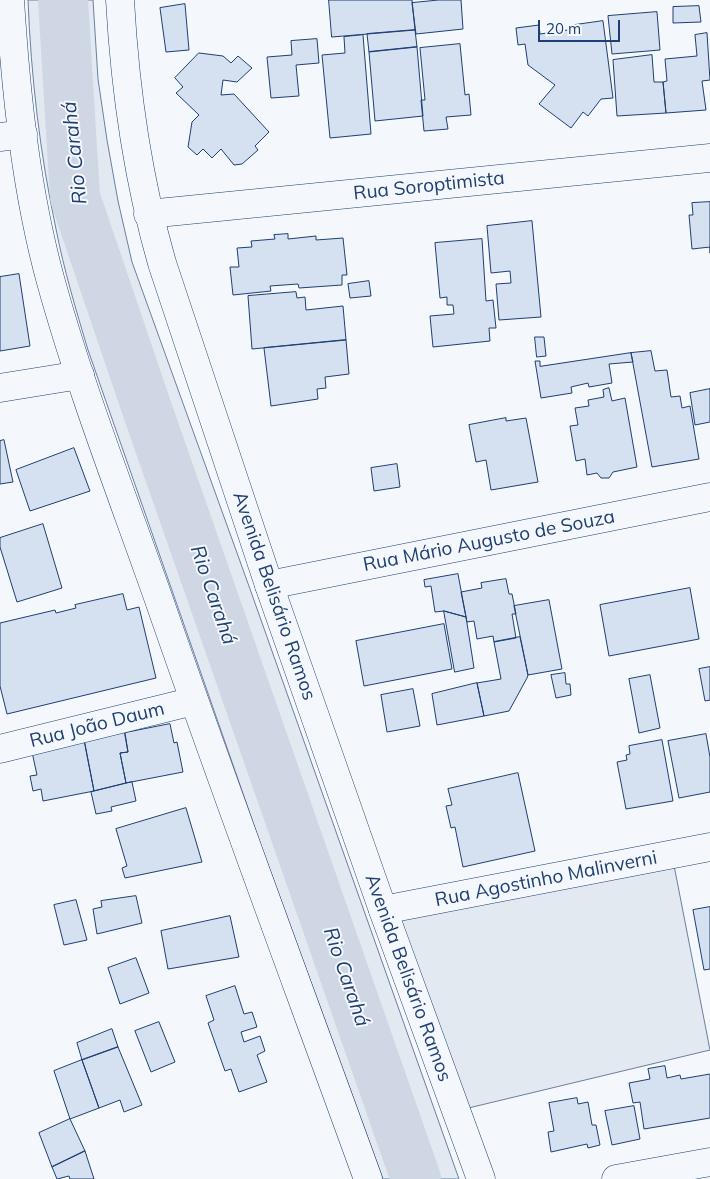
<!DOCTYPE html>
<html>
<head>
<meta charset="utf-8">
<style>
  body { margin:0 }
  #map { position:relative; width:710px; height:1179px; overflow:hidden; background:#f4f7fb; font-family:Mulish,sans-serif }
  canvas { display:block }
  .scale { position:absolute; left:538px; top:20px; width:82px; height:22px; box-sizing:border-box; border:2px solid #1d3f73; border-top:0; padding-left:6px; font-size:15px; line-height:18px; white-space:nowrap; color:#1d3f73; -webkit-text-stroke:4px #f4f7fb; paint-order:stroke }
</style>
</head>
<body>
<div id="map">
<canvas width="710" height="1179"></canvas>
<div class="scale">20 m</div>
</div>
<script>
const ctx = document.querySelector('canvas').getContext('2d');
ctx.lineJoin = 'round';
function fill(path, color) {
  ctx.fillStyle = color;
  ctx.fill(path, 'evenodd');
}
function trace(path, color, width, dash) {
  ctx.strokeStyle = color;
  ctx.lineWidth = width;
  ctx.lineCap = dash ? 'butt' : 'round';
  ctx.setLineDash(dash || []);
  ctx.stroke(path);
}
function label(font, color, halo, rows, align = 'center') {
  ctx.font = font + ' Mulish,sans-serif';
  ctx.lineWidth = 4;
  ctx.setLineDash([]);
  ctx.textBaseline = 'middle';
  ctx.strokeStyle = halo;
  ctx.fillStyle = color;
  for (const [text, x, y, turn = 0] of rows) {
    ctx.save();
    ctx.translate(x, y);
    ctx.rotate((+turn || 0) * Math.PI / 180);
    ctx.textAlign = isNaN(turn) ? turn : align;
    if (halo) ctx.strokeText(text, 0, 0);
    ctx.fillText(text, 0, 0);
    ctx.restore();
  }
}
const green = new Path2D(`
  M28 0H93L98 79 107 140 118 201 132 262 250 589 459 1179H383L261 845 88 350C76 310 64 270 56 229 40 154 31 77 28 0Z
  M672 855 710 1050 456 1111 383 910Z`);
fill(green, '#e3e9f0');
trace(green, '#687fa3', 1);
trace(new Path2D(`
  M63 0 75 197 147 409 416 1179`), '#cfd7e4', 50);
const building = new Path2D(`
  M329 0H412L415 30 332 37Z
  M439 0H461L463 29 416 34 412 3Z
  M185 4 189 50 166 52 160 8Z
  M699 6 701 22 673 23V7Z
  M657 12 660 50 612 54 608 16Z
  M603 21 613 98 601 99 588 116 583 112 571 128 539 104 555 85 528 65 525 44 518 45 516 28 539 25 540 34 575 29V25Z
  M415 30 417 47 369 52 367 34Z
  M707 33 710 80 702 81 706 110 666 113 663 82 667 81 665 59 697 56 695 35Z
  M363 35 371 134 330 138 322 55 345 53 344 37Z
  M317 39 319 63 296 65 299 96 271 98 267 57 292 55 291 41Z
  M460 44 465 95 469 94 471 115 446 117 448 129 424 131 421 100H425L420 48Z
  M417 47 423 116 375 121 369 52Z
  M199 53 223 56 231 63 238 56 252 68 237 82 223 80 221 95 234 94 269 132 255 146 258 150 242 164 234 165 221 149 212 158 203 149 197 155 188 147 192 122 199 115 176 93 183 87 175 78Z
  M652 55 654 82H663L666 113 617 116 613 60Z
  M710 202V253V247L692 249 689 215H693L692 203Z
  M532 221 541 317 499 320 496 284 511 283 510 271 491 273 487 226Z
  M288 234V239L316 236V240L343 238 347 275H342V285L299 288 298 284 270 286 271 291 233 295 230 267H239L237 248 252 247 251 241 275 239 274 235Z
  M482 239 486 301 493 300 496 328H489L490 341 433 347 430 316 454 314 453 305H447V297L440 298 435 243Z
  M19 274 30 346 0 351V277Z
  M369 281 371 296 350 298 348 284Z
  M296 292 297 298 305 297 306 310 343 306 346 340 252 349 248 296Z
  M535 337H544L546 356 537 357Z
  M346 340 349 374 325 377 326 388 317 389 318 399 271 406 264 348Z
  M651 351 655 371 667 370 671 397 680 396 682 408 690 406 699 459 652 467 631 353Z
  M631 353 633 362 609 364 612 383 589 387 588 383 571 387 572 393 541 398 535 361H540V366Z
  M609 388 612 401 625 398 637 467 613 472 609 478H601L597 473 587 475 585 459 576 461 570 426 578 425 575 408 589 406 588 400 604 397 603 390Z
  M710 389V422L695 425 690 393Z
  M506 418V421L526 418 538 482 491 490 486 460 476 462 469 425Z
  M4 440 13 482 0 484V441Z
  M74 448 90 491 30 511 16 470Z
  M397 464 400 487 374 491 371 468Z
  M43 524 62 588 17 602 0 547V538Z
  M458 574 466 617 444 611 435 612 431 586 425 587 424 580Z
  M506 579 509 594H512L516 614H512L516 638 494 642 493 636 477 639 474 621 467 622 461 592 482 588 481 583Z
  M690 588 699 639 609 656 600 605Z
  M123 594 127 610 139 607 156 678 7 714 0 686V623L55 610 56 613 76 608 75 605Z
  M549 600 562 669 528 675 514 606Z
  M444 611 466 617 474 668 455 672Z
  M444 624 452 669 364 686 356 641Z
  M520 637 528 675 527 678 509 711 484 716 477 683 501 679 494 642Z
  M710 667V700L705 701 699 669Z
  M565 673 566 684H570L571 695 556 698 551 675Z
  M650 675 660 728 639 733 629 679Z
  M477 683 484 716 437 725 432 694Z
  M413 689 420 726 387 732 381 695Z
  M170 724 174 743 177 742 183 772 126 783 120 753 128 752 125 733Z
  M124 730 128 752 120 753 126 783 94 791 84 739Z
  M706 734 710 757V792L679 798 668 741Z
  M83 735 94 791 43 801 41 789 33 791 30 776 37 775 32 752Z
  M662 740 673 801 626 809 617 762 627 760 626 755 630 754 629 746Z
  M518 773 535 851 463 867 455 827 451 828 446 806 452 805 448 789Z
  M132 782 136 801 111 807 112 811 96 814 91 792Z
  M186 808 202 862 125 878 122 868 127 866 116 829Z
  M136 896 142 923 97 934 93 909 102 907 101 901Z
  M76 900 87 940 64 945 54 905Z
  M710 907V969L704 970 693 910Z
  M230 916 239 957 168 969 161 931Z
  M136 958 149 993 120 1004 108 968Z
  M235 986 244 1014 252 1012 257 1027 241 1032 244 1042 260 1036 265 1051 257 1055 267 1082 239 1092 231 1069 225 1071 208 1023 214 1020 206 996Z
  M159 1022 175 1062 151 1072 135 1031Z
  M112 1029 118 1047 82 1060 77 1043Z
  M118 1047 142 1105 124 1112 120 1100 99 1108 82 1060Z
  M82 1060 99 1108 70 1119 54 1071Z
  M665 1066 667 1078 680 1075 681 1079 710 1074V1118L644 1129 640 1102 633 1103 629 1083 650 1079 648 1069Z
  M577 1098 578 1104 588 1102 592 1125H596L600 1145 588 1148 587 1144 551 1152 548 1132 554 1131 549 1103Z
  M634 1106 640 1139 612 1145 605 1111Z
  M70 1119 85 1151 52 1167 39 1133Z
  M85 1151 94 1179H70L69 1176 57 1179 52 1167Z`);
fill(building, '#d5e0f0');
trace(building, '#1d3f73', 1);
const minor = new Path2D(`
  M0 137 23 134
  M148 214 710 158
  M0 388 80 375
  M269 585 710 497
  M0 749 194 701
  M383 910 710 847
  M616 1179 710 1162`);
const major = new Path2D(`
  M10 0C16 94 26 191 51 282 81 390 122 495 159 600 226 794 298 986 368 1179
  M120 0C125 90 137 176 162 263L269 585 383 910 481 1179`);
trace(minor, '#1d3f73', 29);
trace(major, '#1d3f73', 29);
trace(minor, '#f4f7fb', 28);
trace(major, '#f4f7fb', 28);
label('19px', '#1d3f73', '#f4f7fb', [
  ["Rua Soroptimista",429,186,-6],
  ["Rua Mário Augusto de Souza",489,541,-11],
  ["Avenida Belisário Ramos",274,596,71],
  ["Rua João Daum",97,725,-14],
  ["Rua Agostinho Malinverni",546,879,-11],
  ["Avenida Belisário Ramos",408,978,70]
]);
label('italic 20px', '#1d3f73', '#f4f7fb', [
  ["Rio Carahá",75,153,-96],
  ["Rio Carahá",213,595,71],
  ["Rio Carahá",346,977,71]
]);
</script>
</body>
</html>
